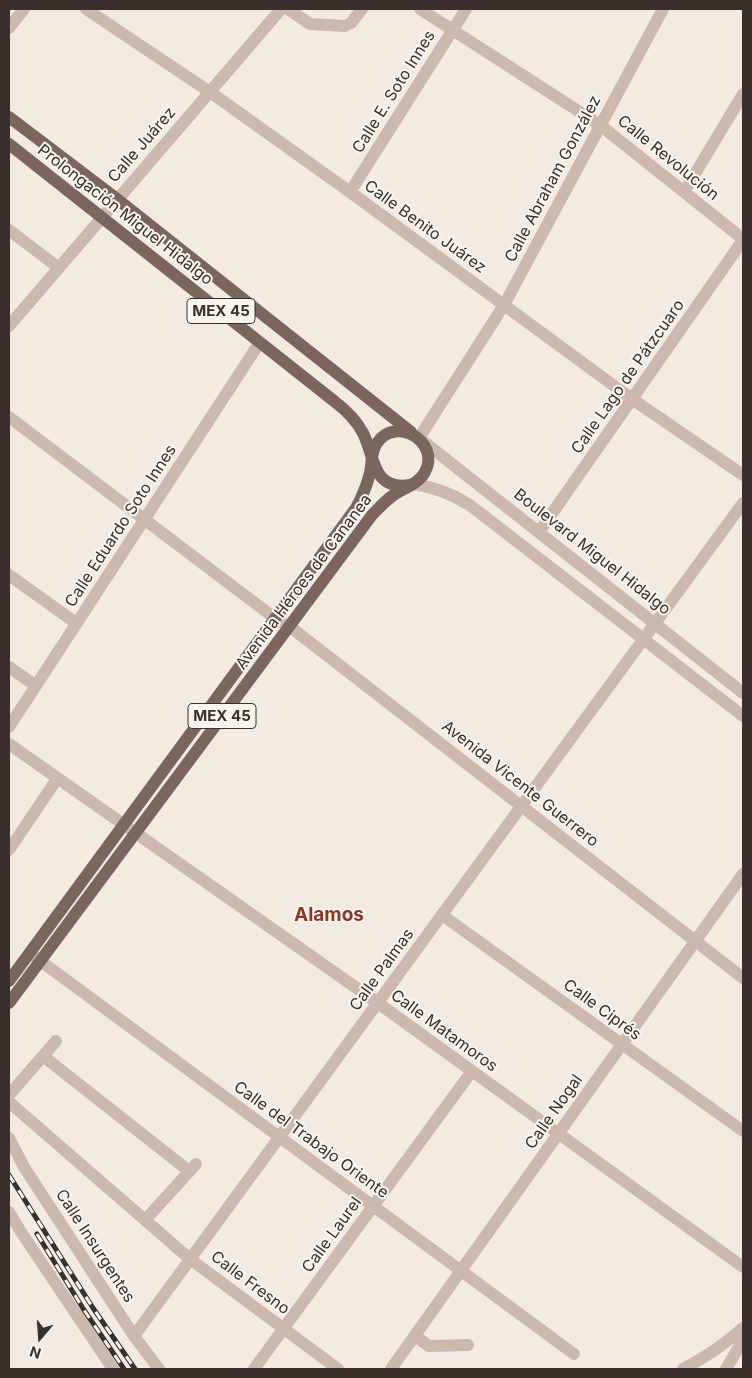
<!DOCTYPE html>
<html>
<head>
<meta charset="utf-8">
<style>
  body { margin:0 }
  #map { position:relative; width:752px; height:1378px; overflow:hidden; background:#f3eae1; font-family:Inter,sans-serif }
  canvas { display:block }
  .frame { position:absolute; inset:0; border:10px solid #3a2f2b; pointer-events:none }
  .north { position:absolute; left:15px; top:1313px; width:50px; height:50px; -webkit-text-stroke:4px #faf4ee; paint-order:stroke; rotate:198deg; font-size:14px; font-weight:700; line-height:20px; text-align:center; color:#3a2f2b }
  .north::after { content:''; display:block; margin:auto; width:18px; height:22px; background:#3a2f2b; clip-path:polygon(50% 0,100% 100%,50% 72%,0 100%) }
</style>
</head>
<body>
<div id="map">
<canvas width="752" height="1378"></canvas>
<div class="frame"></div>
<div class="north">N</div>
</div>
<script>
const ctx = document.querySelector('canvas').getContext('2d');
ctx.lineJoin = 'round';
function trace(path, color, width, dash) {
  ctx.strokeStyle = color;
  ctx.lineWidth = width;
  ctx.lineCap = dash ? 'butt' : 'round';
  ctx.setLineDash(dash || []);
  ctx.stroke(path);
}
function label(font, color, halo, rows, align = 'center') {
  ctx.font = font + ' Inter,sans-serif';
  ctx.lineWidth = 4;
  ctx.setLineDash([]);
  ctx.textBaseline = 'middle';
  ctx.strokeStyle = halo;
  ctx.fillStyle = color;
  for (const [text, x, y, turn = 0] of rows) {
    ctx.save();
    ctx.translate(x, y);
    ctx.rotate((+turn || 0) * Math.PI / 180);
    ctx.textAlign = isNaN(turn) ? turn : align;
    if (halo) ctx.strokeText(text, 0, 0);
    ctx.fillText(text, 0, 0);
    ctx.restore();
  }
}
trace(new Path2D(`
  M86 9 210 92 350 192 632 399 743 475
  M288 9 310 24 345 26 351 23 362 9
  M420 9 600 125 743 239
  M663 9 504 305 419 438 743 693
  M9 28 24 9
  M350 192 466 9
  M684 192 743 94
  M9 230 59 268
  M9 326 281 9
  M9 417 276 619 289 626 743 978
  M413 484C434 487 453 494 471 506L743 716
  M539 532 743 240
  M9 575 76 623
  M9 667 36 686
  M9 727 260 342
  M9 744 378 1003 743 1267
  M9 850 57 779
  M442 915 743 1131
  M31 954 574 1354
  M43 1056 189 1171
  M9 1095 56 1041
  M9 1102 190 1259 338 1369
  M9 1138 24 1167 134 1336 159 1369
  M9 1212 21 1232 113 1369
  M146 1219 196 1164
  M134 1336 743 503
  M415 1336 429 1346 468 1345
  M254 1369 472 1071
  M391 1369 743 874
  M683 1369C704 1358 725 1344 743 1328
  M726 1369 743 1340`), '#cbb9ad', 12);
trace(new Path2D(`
  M9 117 117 199 411 432
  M9 144 334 401C346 410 356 420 363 433 375 457 372 491 410 485
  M9 981 356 508C362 497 367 485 370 473 372 463 371 451 377 443 396 415 441 442 425 472 418 485 402 488 391 497 384 502 378 509 372 515L9 1003`), '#7b665d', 12);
const rail = new Path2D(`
  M9 1175 93 1308 135 1369
  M37 1234 84 1310 124 1369`);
trace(rail, '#3a2f2b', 5);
trace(rail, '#faf4ee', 3, [9]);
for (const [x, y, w] of [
  [221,311,68],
  [222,716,68]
]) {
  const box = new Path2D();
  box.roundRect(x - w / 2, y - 12.5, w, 25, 4);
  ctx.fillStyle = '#faf4ee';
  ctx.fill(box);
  trace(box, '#3a2f2b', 1);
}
label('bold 15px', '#3a2f2b', null, [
  ["MEX 45",221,311],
  ["MEX 45",222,716]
]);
label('16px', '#3a2f2b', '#faf4ee', [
  ["Calle E. Soto Innes",394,92,-58],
  ["Calle Juárez",142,145,-49],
  ["Calle Revolución",668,158,39],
  ["Calle Abraham González",553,179,-62],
  ["Prolongación Miguel Hidalgo",125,215,38],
  ["Calle Benito Juárez",425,227,36],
  ["Calle Lago de Pátzcuaro",628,377,-55],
  ["Calle Eduardo Soto Innes",121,526,-57],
  ["Boulevard Miguel Hidalgo",592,552,38],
  ["Avenida Héroes de Cananea",304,582,-53],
  ["Avenida Vicente Guerrero",520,784,38],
  ["Calle Palmas",382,970,-54],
  ["Calle Ciprés",602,1010,36],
  ["Calle Matamoros",444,1031,36],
  ["Calle Nogal",554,1112,-55],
  ["Calle del Trabajo Oriente",311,1140,36],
  ["Calle Laurel",332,1235,-54],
  ["Calle Insurgentes",95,1246,57],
  ["Calle Fresno",250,1283,37]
]);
label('bold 19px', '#873827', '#faf4ee', [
  ["Alamos",329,915]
]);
</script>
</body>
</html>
